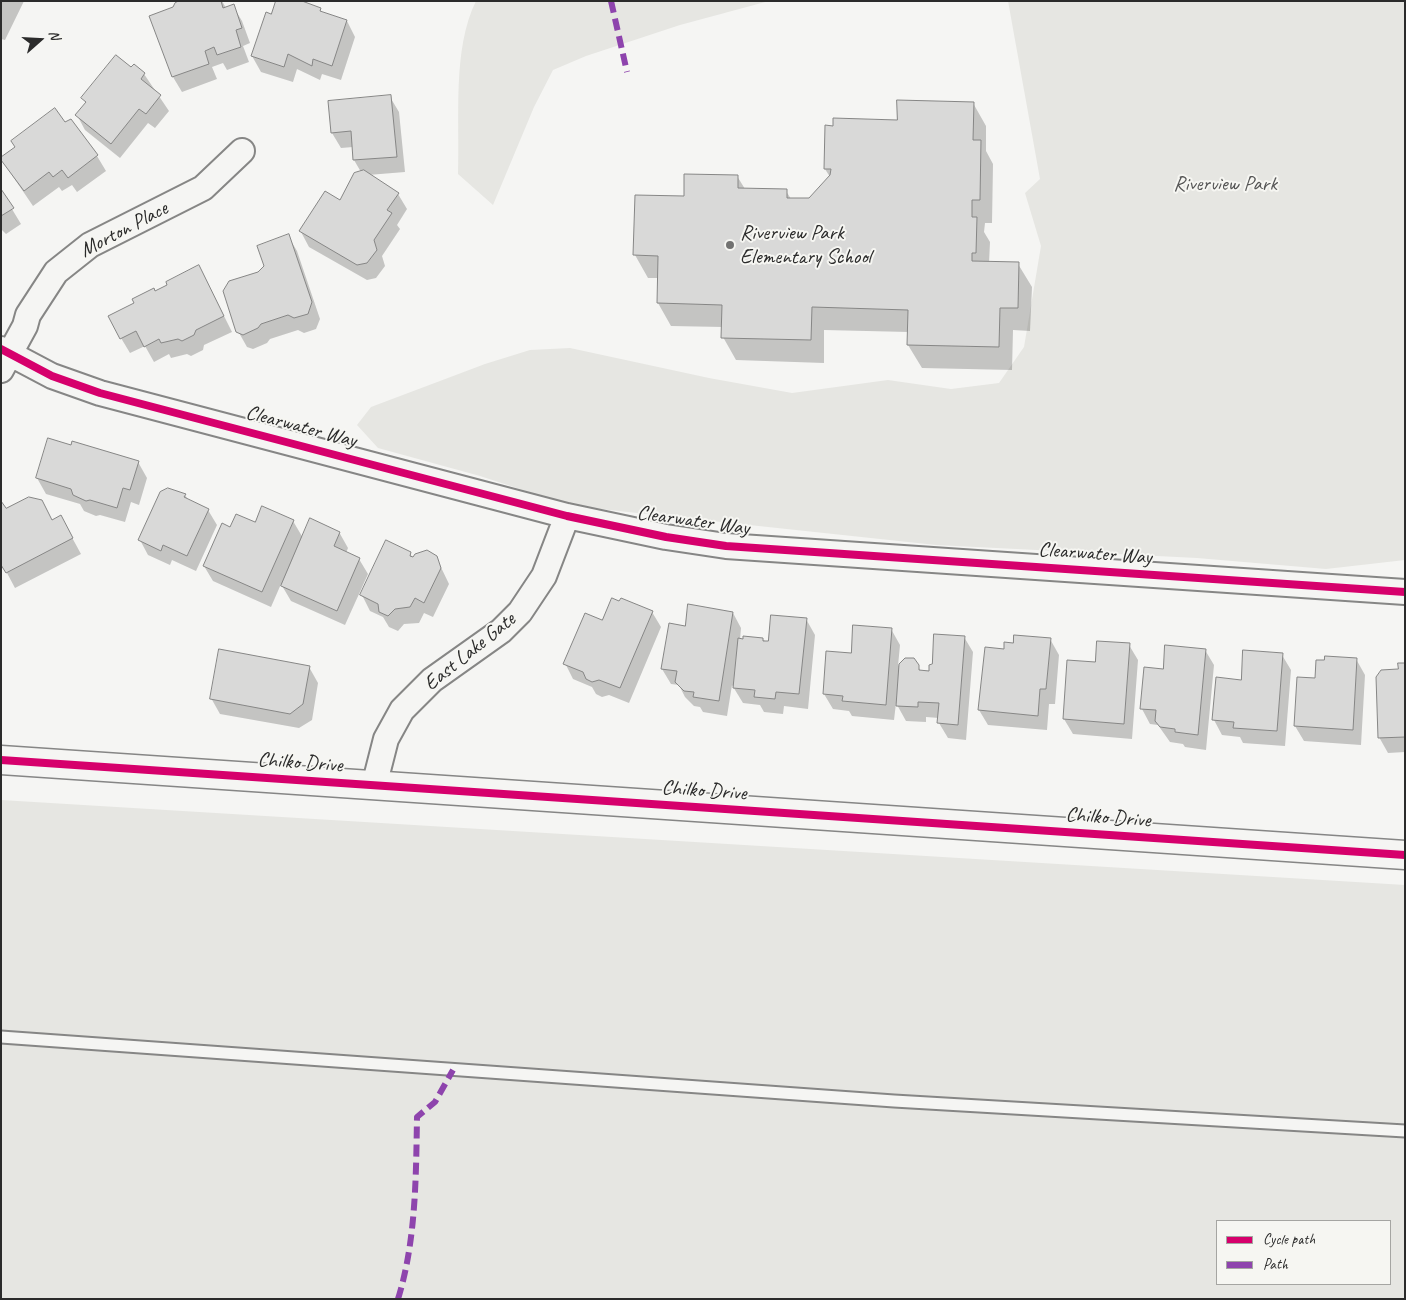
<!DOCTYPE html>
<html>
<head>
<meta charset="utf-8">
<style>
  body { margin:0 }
  #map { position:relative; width:1406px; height:1300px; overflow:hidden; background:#f5f5f3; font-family:Caveat,sans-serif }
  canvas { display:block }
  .frame { position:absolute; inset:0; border:2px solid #2b2b2b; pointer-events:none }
  .legend { position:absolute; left:1216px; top:1220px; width:175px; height:65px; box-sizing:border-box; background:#f6f6f2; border:1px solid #a5a5a2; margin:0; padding:6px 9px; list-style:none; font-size:15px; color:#2b2b2b }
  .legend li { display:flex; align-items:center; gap:10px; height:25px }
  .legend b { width:25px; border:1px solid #a5a5a2 }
  .north { position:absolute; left:15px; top:15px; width:50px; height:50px; -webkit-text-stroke:4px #f6f6f2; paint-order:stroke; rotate:71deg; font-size:14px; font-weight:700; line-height:20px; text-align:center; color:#2b2b2b }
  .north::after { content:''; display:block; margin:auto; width:18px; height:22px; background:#2b2b2b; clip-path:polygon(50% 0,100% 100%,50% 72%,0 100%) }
</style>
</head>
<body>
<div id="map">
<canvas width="1406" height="1300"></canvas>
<div class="frame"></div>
<ul class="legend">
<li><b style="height:6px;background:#d6006c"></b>Cycle path</li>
<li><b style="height:6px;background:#8e44ad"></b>Path</li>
</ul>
<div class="north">N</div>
</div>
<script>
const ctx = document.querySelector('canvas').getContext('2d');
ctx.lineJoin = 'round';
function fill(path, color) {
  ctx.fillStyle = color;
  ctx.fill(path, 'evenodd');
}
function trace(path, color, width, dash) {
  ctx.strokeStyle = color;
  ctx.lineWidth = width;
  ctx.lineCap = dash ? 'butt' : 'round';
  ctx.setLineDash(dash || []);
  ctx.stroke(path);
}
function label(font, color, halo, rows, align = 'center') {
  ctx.font = font + ' Caveat,sans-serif';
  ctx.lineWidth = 4;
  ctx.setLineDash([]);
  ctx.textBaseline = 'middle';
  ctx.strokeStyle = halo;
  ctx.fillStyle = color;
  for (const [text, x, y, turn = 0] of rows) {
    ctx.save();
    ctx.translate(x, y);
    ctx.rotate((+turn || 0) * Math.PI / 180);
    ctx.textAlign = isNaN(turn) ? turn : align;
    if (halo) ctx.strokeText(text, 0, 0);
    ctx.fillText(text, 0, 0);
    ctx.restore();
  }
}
fill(new Path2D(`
  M476 1H769L680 25 586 56 553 70 534 107 493 205 458 174C460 120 452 49 476 1Z
  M1008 1H1405V560L1326 569 1197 558 936 545 572 506 480 476 378 448 357 425 371 407 485 364 530 350 570 348 709 378 792 393 888 380 951 389 999 383 1024 347 1041 246 1025 193 1040 179Z
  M1 800 1405 885V1299H1ZM1217 1221H1390V1284H1217Z`), '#e6e6e2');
fill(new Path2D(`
  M1 1H24L5 40 1 39Z
  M193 1H222L226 8 233 6 242 21 250 43 243 46 249 62 227 70 223 63 212 67 217 79 182 92 173 77Z
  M320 9 323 14 347 21 355 37 341 80 322 74 320 80 297 69 293 82 261 72 252 56 272 16Z
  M134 66 144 74 169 111 155 128 148 123 120 158 85 130 77 115 86 104 83 98Z
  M390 97 399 112 405 172 368 175 398 194 407 209 397 225 400 229 382 256 385 266 376 278 367 280 309 247 301 232 340 202 361 172 354 160 353 147 341 148 332 133Z
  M973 103 986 126V151L993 164 992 223H985L984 232 990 242 989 263 1018 264 1032 287 1030 331 1013 330 1012 370 922 368 908 345 909 332 824 330V363L736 360 723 337V327L671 326 658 303 659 278H648L635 255 685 198 737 176 745 189 786 191 791 199H809L830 177 825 169 826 127 898 121Z
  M65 124 97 156 106 171 77 192 72 185 62 191 59 187 33 206 1 159Z
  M1 191 21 224 6 234 1 229Z
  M288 236 297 251 320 319 316 329 304 333 298 330 270 339 267 343 253 349 247 347 238 331 259 273Z
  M207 282 232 332 204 345 203 350 191 356 187 354 171 358 169 354 154 362 145 346 130 353 121 338 155 292Z
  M138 462 147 478 139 505 131 502 125 522 100 515 96 516 84 511 80 504 46 494 37 478Z
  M177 491 185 495 189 501 208 510 217 525 196 571 172 560 170 565 148 555 140 540Z
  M52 521 69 532 81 554 15 588 7 573Z
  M293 521 303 538 339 532 348 548 346 553 359 559 368 574 345 625 291 601 281 584 271 607 213 581 204 566 230 529Z
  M410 553 413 559 436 557 449 584 433 617 424 613 419 623 404 624 398 631 389 627 383 617 370 611 362 595Z
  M652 612 661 627 629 703 609 695 602 697 596 694 592 687 573 679 565 663 603 622Z
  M733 613 741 628 740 640 762 639 769 643 806 619 815 635 808 709 784 706 783 714 764 712 760 705 743 703 732 685 727 716 703 712 700 707 694 706 685 697 679 685 671 684 662 669 686 627Z
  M891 629 900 645 898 666 905 659 918 666 921 672H930L964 637 973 652 966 740 948 738 939 723V718L926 717V722L906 721 896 703 894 720 852 716 849 711 833 709 824 694 852 654Z
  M1050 639 1059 655 1055 704H1049L1047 730 988 725 979 710 1005 650 1015 644Z
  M1129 645 1138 660 1132 739 1073 734 1064 719 1096 664Z
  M1205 650 1214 665 1206 750 1185 747 1183 744 1170 742 1158 725 1150 724 1142 709 1164 670Z
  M1282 655 1291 670 1285 746 1243 743 1240 737 1222 735 1214 720 1242 681Z
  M1356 659 1365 675 1361 745 1304 741 1295 726 1316 679Z
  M1405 664V752L1388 753 1379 737 1399 670Z
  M309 667 318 683 312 720 299 728 220 714 211 698Z`), '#0003');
const building = new Path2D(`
  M179 1H221L223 8 234 4 242 28 236 30 241 47 217 55 214 47 205 51 209 64 172 77 149 16 173 7 175 3Z
  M276 1H302L321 8 320 11 347 20 332 66 313 59 312 66 288 54 284 67 251 56 266 12 271 14Z
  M116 55 131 67 134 64 145 73 141 79 161 95 146 114 139 109 111 144 75 115 86 102 81 98Z
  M391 95 397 157 353 160 351 131 331 133 328 101Z
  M897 100 974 102 973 140H981L980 200H972V217H977L976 253H972V261L1019 262 1018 308H1000L999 347 907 345 908 310 812 307 811 340 721 338 722 305 657 303 658 256 633 255 635 195 684 196V174L738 175V188L787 189V198H809L830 175 831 169H824L825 125 833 126V118L897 120Z
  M55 108 65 122 71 119 98 155 68 178 62 170 53 177 49 172 24 191 1 160V157L15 147 11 141Z
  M364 170 399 193 387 210 392 213 374 240 377 250 367 263 357 265 299 231 325 191 340 200 354 173Z
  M1 189 14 208 1 216Z
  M289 234 312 302 308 314 294 318 288 315 261 324 258 328 243 335 236 332 223 291 229 281 258 272 264 266 257 246Z
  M199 265 224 316 196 330 194 335 182 341 178 339 161 343 159 339 144 347 136 331 120 339 108 316 134 303 132 299 154 288 155 291 167 285 166 282Z
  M48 438 71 445 72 441 139 461 130 490 123 488 117 508 90 500 86 501 73 495 71 489 36 478Z
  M168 488 186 494 184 497 209 509 187 556 163 545 161 551 138 540 160 492Z
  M29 497 42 500 52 520 61 515 73 538 6 573 1 565V501L6 508Z
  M262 506 294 520 262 592 203 566 222 523 230 527 236 514 255 522Z
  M310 518 340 532 334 546 360 558 337 611 281 586Z
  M386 540 411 552 410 556 413 557 415 554 427 550 437 556 441 568 424 603 415 598 410 607 395 609 388 616 379 612 378 604 360 595Z
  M612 598 619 601 621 598 653 611 620 688 599 680 592 682 586 679 583 672 563 664 585 613 602 620Z
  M688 604 733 612 719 701 693 697 694 692 684 691 675 682 677 671 661 669 669 623 685 626Z
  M771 615 807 618 799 694 776 692 775 699 754 697 755 690 733 688 738 638 743 639V636L763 638V641H768Z
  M853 625 892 628 886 705 842 701 843 696 823 694 826 651 851 653Z
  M934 634 965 636 958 725 937 723 939 703 918 702V707L896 706 899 664 905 658H914L919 665V670L929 671V665L932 664Z
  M1014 635 1051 638 1046 689H1040L1038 716 978 710 985 647 1004 649V642L1013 643Z
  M1097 641 1130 643 1124 724 1063 719 1067 660 1095 662Z
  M1165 645 1206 649 1198 735 1175 732V729L1160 727 1155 721 1156 710 1140 709 1144 667 1163 669Z
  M219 649 310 666 303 704 290 714 210 699Z
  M1243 650 1283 653 1277 731 1233 728 1234 722 1212 720 1216 677 1241 680Z
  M1325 656 1357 658 1353 730 1294 726 1297 677 1315 678 1316 660H1324Z
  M1398 663H1405V737L1378 738 1376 677 1381 670 1398 669Z`);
fill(building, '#d9d9d8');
trace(building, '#868685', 1);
const service = new Path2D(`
  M1 1037 894 1101 1405 1131`);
const minor = new Path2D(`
  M1 349 52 376 100 393 567 516 666 537 726 546 1405 592
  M1 370 25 326 28 315 56 272 90 245 203 188 242 151
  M374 786 386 739 402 710 432 680 501 631 520 612 544 576 567 516`);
const tertiary = new Path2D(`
  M1 760 1405 855`);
trace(service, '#868685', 15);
trace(minor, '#868685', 28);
trace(tertiary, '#868685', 31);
trace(service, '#f5f5f3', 11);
trace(minor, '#f5f5f3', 24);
trace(tertiary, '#f5f5f3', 28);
trace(new Path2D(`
  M611 1 627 72
  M398 1299C416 1241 416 1177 417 1117L435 1102 453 1070`), '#8e44ad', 6, [12, 6]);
trace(new Path2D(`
  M1 349 52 376 100 393 567 516 666 537 726 546 1405 592
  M1 760 1405 855`), '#d6006c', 8);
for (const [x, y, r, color] of [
  [730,245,5,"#727271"]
]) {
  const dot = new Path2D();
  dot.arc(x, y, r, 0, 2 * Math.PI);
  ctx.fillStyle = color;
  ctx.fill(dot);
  trace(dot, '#f6f6f2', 2);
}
label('21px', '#565656', '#f6f6f2', [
  ["Riverview Park",1225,184]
]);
label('21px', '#2b2b2b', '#f6f6f2', [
  ["Morton Place",124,230,-28],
  ["Clearwater Way",301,427,15],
  ["Clearwater Way",693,521,8],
  ["Clearwater Way",1095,554,4],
  ["East Lake Gate",470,652,-39],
  ["Chilko Drive",300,763,4],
  ["Chilko Drive",704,791,4],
  ["Chilko Drive",1108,818,4]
]);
label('21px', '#2b2b2b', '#f6f6f2', [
  ["Riverview Park",740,233],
  ["Elementary School",740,257]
], 'left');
</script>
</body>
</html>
